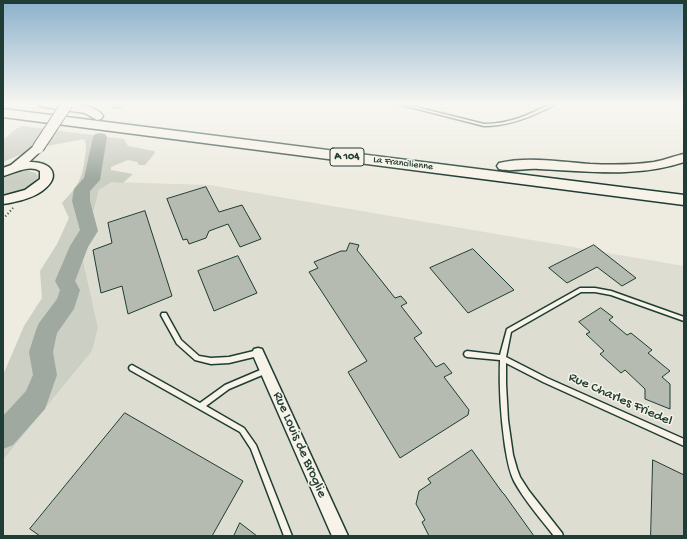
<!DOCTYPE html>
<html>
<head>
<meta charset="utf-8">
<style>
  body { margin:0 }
  #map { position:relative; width:687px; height:539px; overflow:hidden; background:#eeece1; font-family:"Gochi Hand",sans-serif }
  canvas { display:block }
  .frame { position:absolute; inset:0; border:4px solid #1f3d34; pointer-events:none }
</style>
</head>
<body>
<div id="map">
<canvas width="687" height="539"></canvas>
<div class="frame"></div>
</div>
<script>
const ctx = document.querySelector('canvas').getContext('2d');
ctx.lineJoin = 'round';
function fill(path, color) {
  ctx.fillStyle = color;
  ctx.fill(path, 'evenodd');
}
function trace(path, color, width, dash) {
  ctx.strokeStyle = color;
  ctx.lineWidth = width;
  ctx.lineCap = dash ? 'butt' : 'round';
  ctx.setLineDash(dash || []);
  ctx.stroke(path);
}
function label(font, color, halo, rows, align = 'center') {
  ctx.font = font + ' "Gochi Hand",sans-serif';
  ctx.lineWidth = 3;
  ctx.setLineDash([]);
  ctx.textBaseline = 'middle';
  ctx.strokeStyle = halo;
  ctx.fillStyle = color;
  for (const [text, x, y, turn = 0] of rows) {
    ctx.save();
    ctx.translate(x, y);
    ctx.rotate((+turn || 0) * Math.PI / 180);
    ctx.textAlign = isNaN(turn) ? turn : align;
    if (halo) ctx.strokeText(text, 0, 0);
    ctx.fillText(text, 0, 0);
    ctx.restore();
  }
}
fill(new Path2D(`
  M112 182 209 185 684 266V536H3V460L92 351 98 328 82 256 99 190Z`), '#ddddd2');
fill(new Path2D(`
  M22 126 124 139 128 146 154 151 155 153 145 165H139L137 162 128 160 111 167V170L133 174 123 183 112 182 99 190 82 256 98 328 92 351 3 460V375L24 326 42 298 40 271 57 244 69 218 62 203C78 186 82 180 85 157 86 150 87 145 84 139L36 148 3 162V140L16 129Z
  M25 170 36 173 38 177C31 190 16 194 3 194V177L11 173Z`), '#cccfc4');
fill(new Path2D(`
  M112 104H124L122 109H112L111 106Z
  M100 133 105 134 107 137 100 180 90 191V201L98 231 88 247 75 281 80 290 74 309 57 333 53 352 57 375 45 409 13 445 3 449V416L26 391 33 375 29 352 36 330 39 323 57 299 60 290 55 281 70 246 80 230 72 201 74 189 84 178 93 137 95 134Z`), '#9fa99f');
const building = new Path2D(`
  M206 187 219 212 242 205 261 239 240 247 228 224 209 231 206 238 189 244 187 239 183 240 167 199Z
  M145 211 172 296 128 314 122 286 101 293 93 250 112 243 108 223Z
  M350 243 359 245 357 250 395 298 401 296 407 303 401 306 422 333 414 338 436 367 444 363 452 373 444 377 469 410 468 415 400 458 348 372 367 361 309 272 318 268 314 262 341 251H346Z
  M594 245 636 278 622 286 597 267 567 283 549 268Z
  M473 249 514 290 468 313 430 268Z
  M238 256 257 293 214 311 198 271Z
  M601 308 613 317 609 320 627 335 631 333 652 350 648 353 670 371 662 377 670 384V409L645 399V389L625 370 621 373 600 354 604 351 586 334 590 332 579 322Z
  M125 413 243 481 212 536H40L30 529Z
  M472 450 502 492 504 494 534 536H429L422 522 425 520 416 504 419 491 431 483 428 479Z
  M653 460 684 475V536H651Z
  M240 523 257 536H234Z`);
fill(building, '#b5bbb0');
trace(building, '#1f3d34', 1);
const service = new Path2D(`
  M398 104H404L484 124C510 124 528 115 551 104H556C551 107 546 109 542 111 523 120 505 126 484 126Z
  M580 288H595L611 291 684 317V321L611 295 595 292H581L511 332 506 357 547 378 684 439V446L543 382 506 363V384L508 420 513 455 517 469 520 477 529 491 562 533 563 536H554C541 519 524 500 514 481 509 471 507 458 505 446 501 418 499 389 500 360L467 357 465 356 464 354 465 352 467 351 500 355 507 329Z
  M162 313H166L181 340 199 356 211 358 229 357 258 350 260 351 261 353 260 355 258 356 229 363 211 364 195 360 177 344 162 317 161 315Z
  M132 365 200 403 225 385 265 368 267 369 268 371 267 373 229 389 206 406 244 428 256 445 292 536H284L251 449 240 432 130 370 129 368 130 366Z`);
const minor = new Path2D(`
  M258 348 262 349 348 536H332L252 353 254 349Z`);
const primary = new Path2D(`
  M38 145 44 148 29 162C51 161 63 176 42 191 31 199 16 202 3 204V196L25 190 40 179V171C30 164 14 173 3 176V168L11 165 34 146Z`);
const motorway = new Path2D(`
  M38 104C56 104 92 100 103 116L101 119 97 120 85 113 44 107 40 106Z
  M3 109 684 195V205L3 117Z
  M684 154V162C636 178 588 171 539 169 526 168 511 172 499 169L497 166 499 163C528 156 561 162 590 164 612 165 633 165 654 162 665 160 674 156 684 154Z`);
trace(service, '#1f3d34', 3);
trace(minor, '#1f3d34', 3);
trace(primary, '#1f3d34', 3);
trace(motorway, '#1f3d34', 3);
trace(new Path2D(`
  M3 219 13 208`), '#1f3d34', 2, [1, 2.5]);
fill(service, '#f7f3e8');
fill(minor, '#f7f3e8');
fill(primary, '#f7f3e8');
fill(motorway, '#f7f3e8');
const primaryBridge = new Path2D(`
  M38 148 67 104`);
trace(primaryBridge, '#1f3d34', 13, []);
trace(primaryBridge, '#f7f3e8', 11);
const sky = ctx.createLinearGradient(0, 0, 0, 179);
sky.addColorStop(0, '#8bb0cb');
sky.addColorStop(0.58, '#f7f6f2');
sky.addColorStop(1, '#f7f6f200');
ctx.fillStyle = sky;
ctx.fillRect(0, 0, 687, 179);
label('10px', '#1f3d34', '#f7f3e8', [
  ["La Francilienne",403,164,7]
]);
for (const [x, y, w] of [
  [347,157,34]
]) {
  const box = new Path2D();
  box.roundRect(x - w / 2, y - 9, w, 18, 3);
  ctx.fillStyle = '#f7f3e8';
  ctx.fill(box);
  trace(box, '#1f3d34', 1);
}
label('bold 11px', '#1f3d34', null, [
  ["A 104",347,157]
]);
label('14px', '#1f3d34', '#f7f3e8', [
  ["Rue Charles Friedel",620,400,24],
  ["Rue Louis de Broglie",299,445,66]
]);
</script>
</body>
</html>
